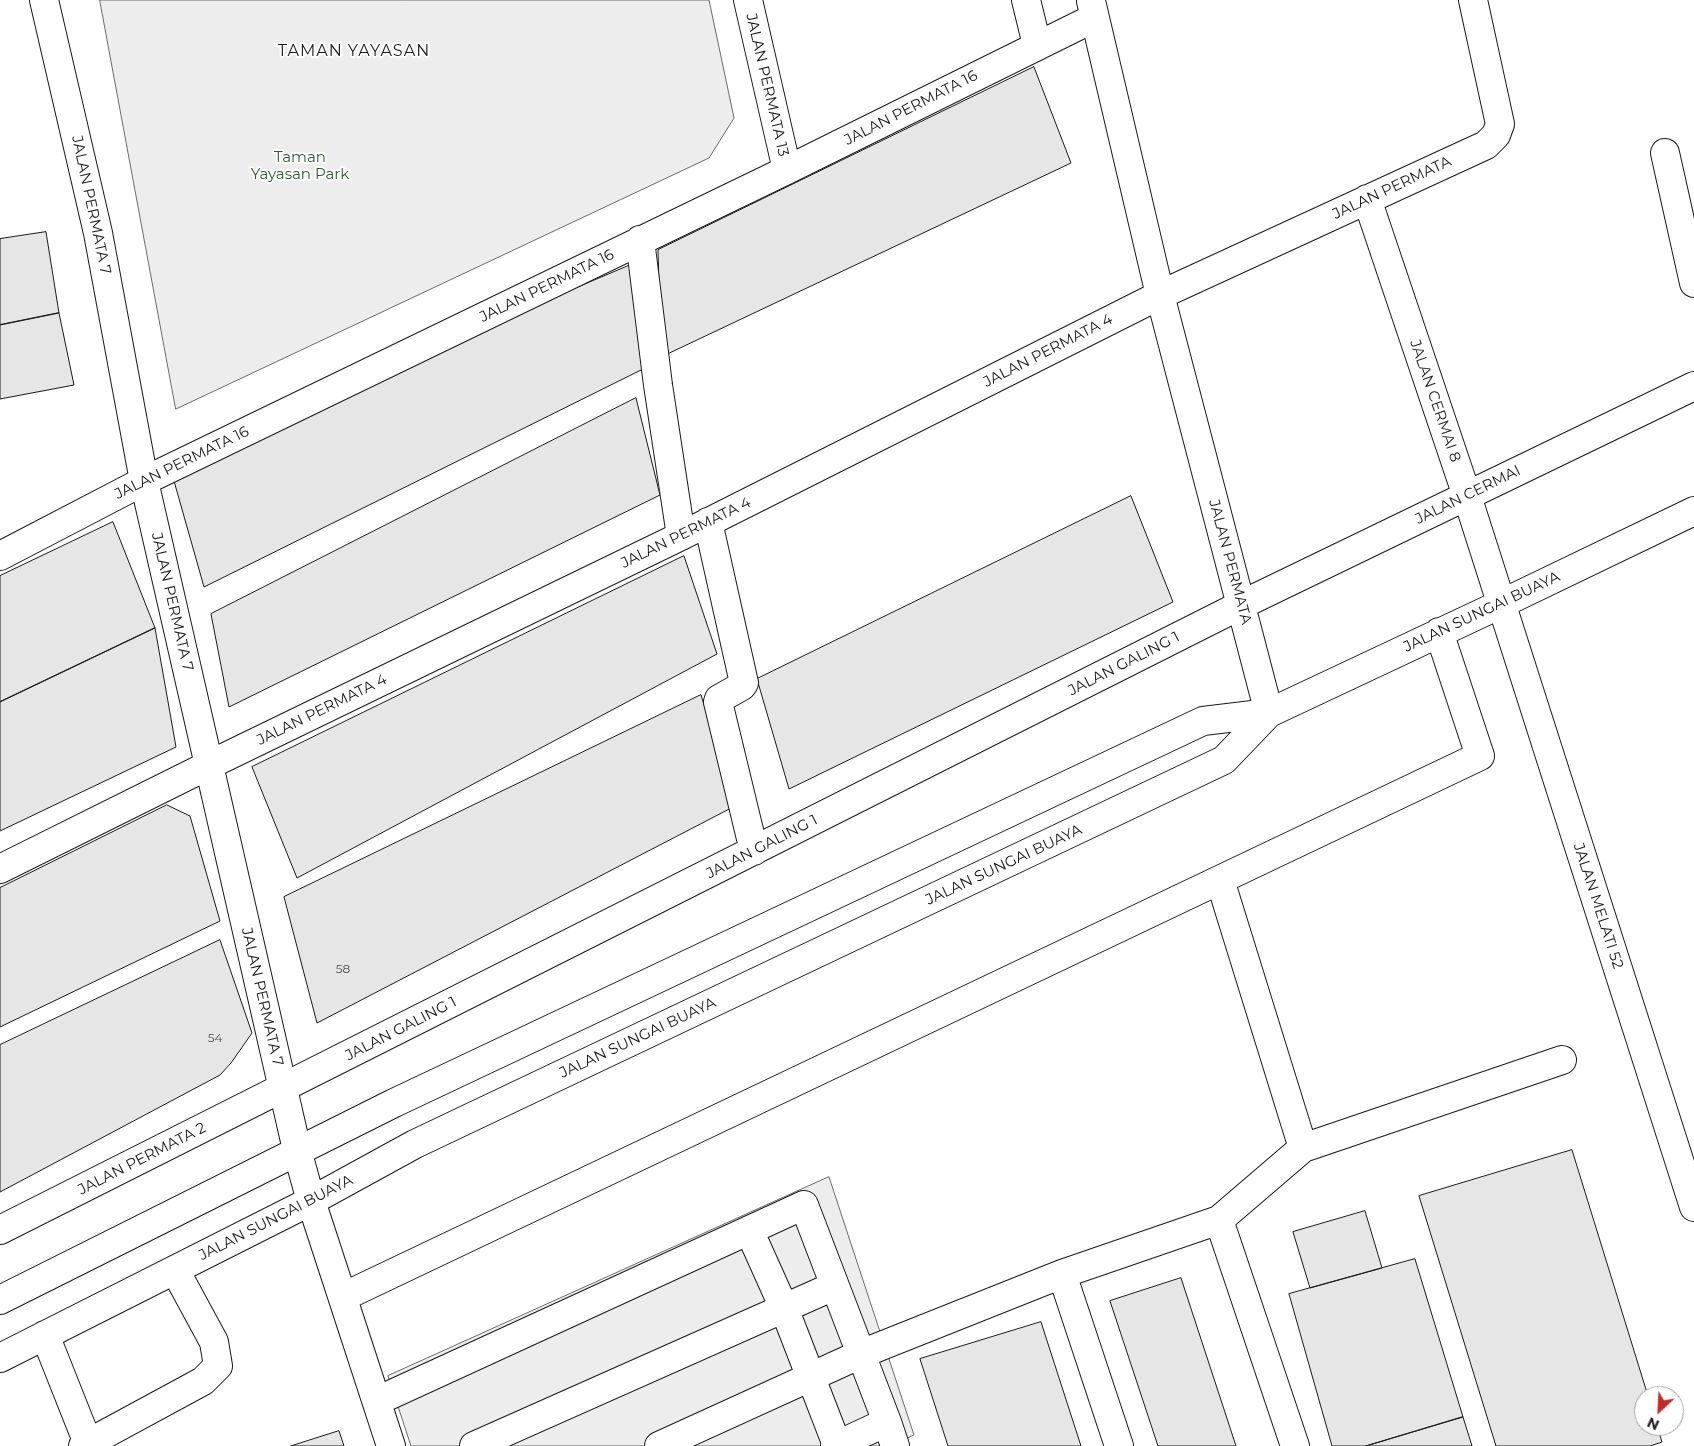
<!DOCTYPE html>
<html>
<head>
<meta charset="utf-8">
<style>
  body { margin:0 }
  #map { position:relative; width:1694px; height:1446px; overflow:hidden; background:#fff; font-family:Montserrat,sans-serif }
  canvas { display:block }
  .north { position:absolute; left:1634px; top:1386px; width:50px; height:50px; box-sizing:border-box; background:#fff; border:1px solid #a3a3a3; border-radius:50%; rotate:205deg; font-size:14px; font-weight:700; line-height:20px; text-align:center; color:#1a1a1a }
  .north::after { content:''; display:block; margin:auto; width:18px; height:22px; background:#c62828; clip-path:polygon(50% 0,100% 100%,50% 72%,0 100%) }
</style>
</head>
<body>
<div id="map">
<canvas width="1694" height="1446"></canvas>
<div class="north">N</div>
</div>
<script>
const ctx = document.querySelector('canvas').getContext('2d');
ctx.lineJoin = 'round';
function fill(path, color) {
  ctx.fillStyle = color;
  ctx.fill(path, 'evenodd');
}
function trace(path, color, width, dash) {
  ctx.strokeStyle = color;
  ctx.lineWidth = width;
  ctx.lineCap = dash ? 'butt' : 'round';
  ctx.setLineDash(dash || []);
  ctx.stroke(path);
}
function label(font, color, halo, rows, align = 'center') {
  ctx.font = font + ' Montserrat,sans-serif';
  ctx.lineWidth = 4;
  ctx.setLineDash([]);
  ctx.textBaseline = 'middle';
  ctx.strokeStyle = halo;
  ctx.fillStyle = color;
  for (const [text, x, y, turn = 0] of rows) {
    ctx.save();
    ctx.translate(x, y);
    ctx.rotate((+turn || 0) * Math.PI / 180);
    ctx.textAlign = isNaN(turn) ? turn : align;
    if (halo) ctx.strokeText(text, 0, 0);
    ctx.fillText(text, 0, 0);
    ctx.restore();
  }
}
const built = new Path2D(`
  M100 0H709L734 118 709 158 176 409Z
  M829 1177 914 1435 890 1446H411L388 1376Z`);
fill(built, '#ededed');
trace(built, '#6a6a6a', 1);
const building = new Path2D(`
  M1034 67 1071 163 661 357 658 250Z
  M46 232 59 313 0 325V239Z
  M633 264 643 369 204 587 174 481 417 355Z
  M59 313 74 385 0 399V325Z
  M636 398 660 495 229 707 211 614Z
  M1131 496 1173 602 789 789 757 679Z
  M113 522 155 628 0 702V576Z
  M684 556 717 654 297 878 252 767Z
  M155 628 176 747 0 831V702Z
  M701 695 735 806 317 1023 284 897Z
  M167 805 190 816 220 921 0 1027V888Z
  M220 940 252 1033 231 1063 220 1075 0 1192V1045Z
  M1572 1150 1648 1396H1644V1426H1657L1662 1442 1650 1446H1496L1419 1196Z
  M1365 1211 1382 1268 1310 1288 1293 1232Z
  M1415 1259 1463 1417 1366 1446H1332L1289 1294Z
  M1181 1278 1236 1446H1158L1110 1301Z
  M1041 1322 1081 1446H948L920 1359Z
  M1463 1417 1472 1446H1366Z
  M339 1431 344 1446H291Z`);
fill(building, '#e6e6e6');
trace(building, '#1a1a1a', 1);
const minor = new Path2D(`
  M44 0 98 233 144 481 297 1150 311 1201 391 1446
  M748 0 787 170
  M1026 0 1037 45
  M1091 1 1160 295 1269 713
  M1665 153 1694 283
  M1367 199 1467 496 1694 1207
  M640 240 658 385 681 536
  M708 522 744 683 742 686 719 699 718 702 754 851
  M0 556 144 481 787 170 1094 18
  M0 869 209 765 681 536 1160 295 1486 145 1496 135 1500 124 1473 0
  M1220 880 1303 1148
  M1219 1220 1303 1148 1562 1060
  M0 1230 1241 605 1694 386
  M749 1230 784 1308 837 1445
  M1062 1274 1119 1446
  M343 1297 1480 756 1439 632
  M0 1300 394 1103 1203 721 1269 713 1501 604 1694 511
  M45 1335 89 1446
  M0 1358 311 1201 415 1144 1224 760 1269 713
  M377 1401 804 1205 887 1422 895 1446
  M83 1446 203 1381 218 1366 214 1342 175 1270
  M474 1446 834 1286
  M659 1446 861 1354 1062 1274 1219 1220 1295 1446
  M835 1446 887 1422`);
trace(minor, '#1a1a1a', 30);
trace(minor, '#fff', 28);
label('12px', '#4d4d4d', null, [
  ["58",343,969],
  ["54",215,1038]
]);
label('15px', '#1a1a1a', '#fff', [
  ["JALAN PERMATA 13",767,85,77],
  ["JALAN PERMATA 16",911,108,-27],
  ["JALAN PERMATA",1392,188,-25],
  ["JALAN PERMATA 7",91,205,78],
  ["JALAN PERMATA 16",547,286,-26],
  ["JALAN PERMATA 4",1048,351,-27],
  ["JALAN CERMAI 8",1435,401,71],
  ["JALAN PERMATA 16",182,463,-26],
  ["JALAN CERMAI",1468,495,-26],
  ["JALAN PERMATA 4",686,533,-26],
  ["JALAN PERMATA",1230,562,75],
  ["JALAN PERMATA 7",172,602,77],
  ["JALAN SUNGAI BUAYA",1482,612,-25],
  ["JALAN GALING 1",1124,664,-27],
  ["JALAN PERMATA 4",322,710,-26],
  ["JALAN GALING 1",762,847,-27],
  ["JALAN SUNGAI BUAYA",1004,865,-25],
  ["JALAN MELATI 52",1598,906,72],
  ["JALAN PERMATA 7",262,997,77],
  ["JALAN GALING 1",401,1029,-27],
  ["JALAN SUNGAI BUAYA",638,1038,-25],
  ["JALAN PERMATA 2",142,1159,-27],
  ["JALAN SUNGAI BUAYA",276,1218,-27]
]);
label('15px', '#2b5a34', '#fff', [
  ["Taman",300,158],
  ["Yayasan Park",300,175]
]);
ctx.letterSpacing = '1px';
label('16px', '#1a1a1a', '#fff', [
  ["TAMAN YAYASAN",354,51]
]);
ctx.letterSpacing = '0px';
</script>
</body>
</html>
